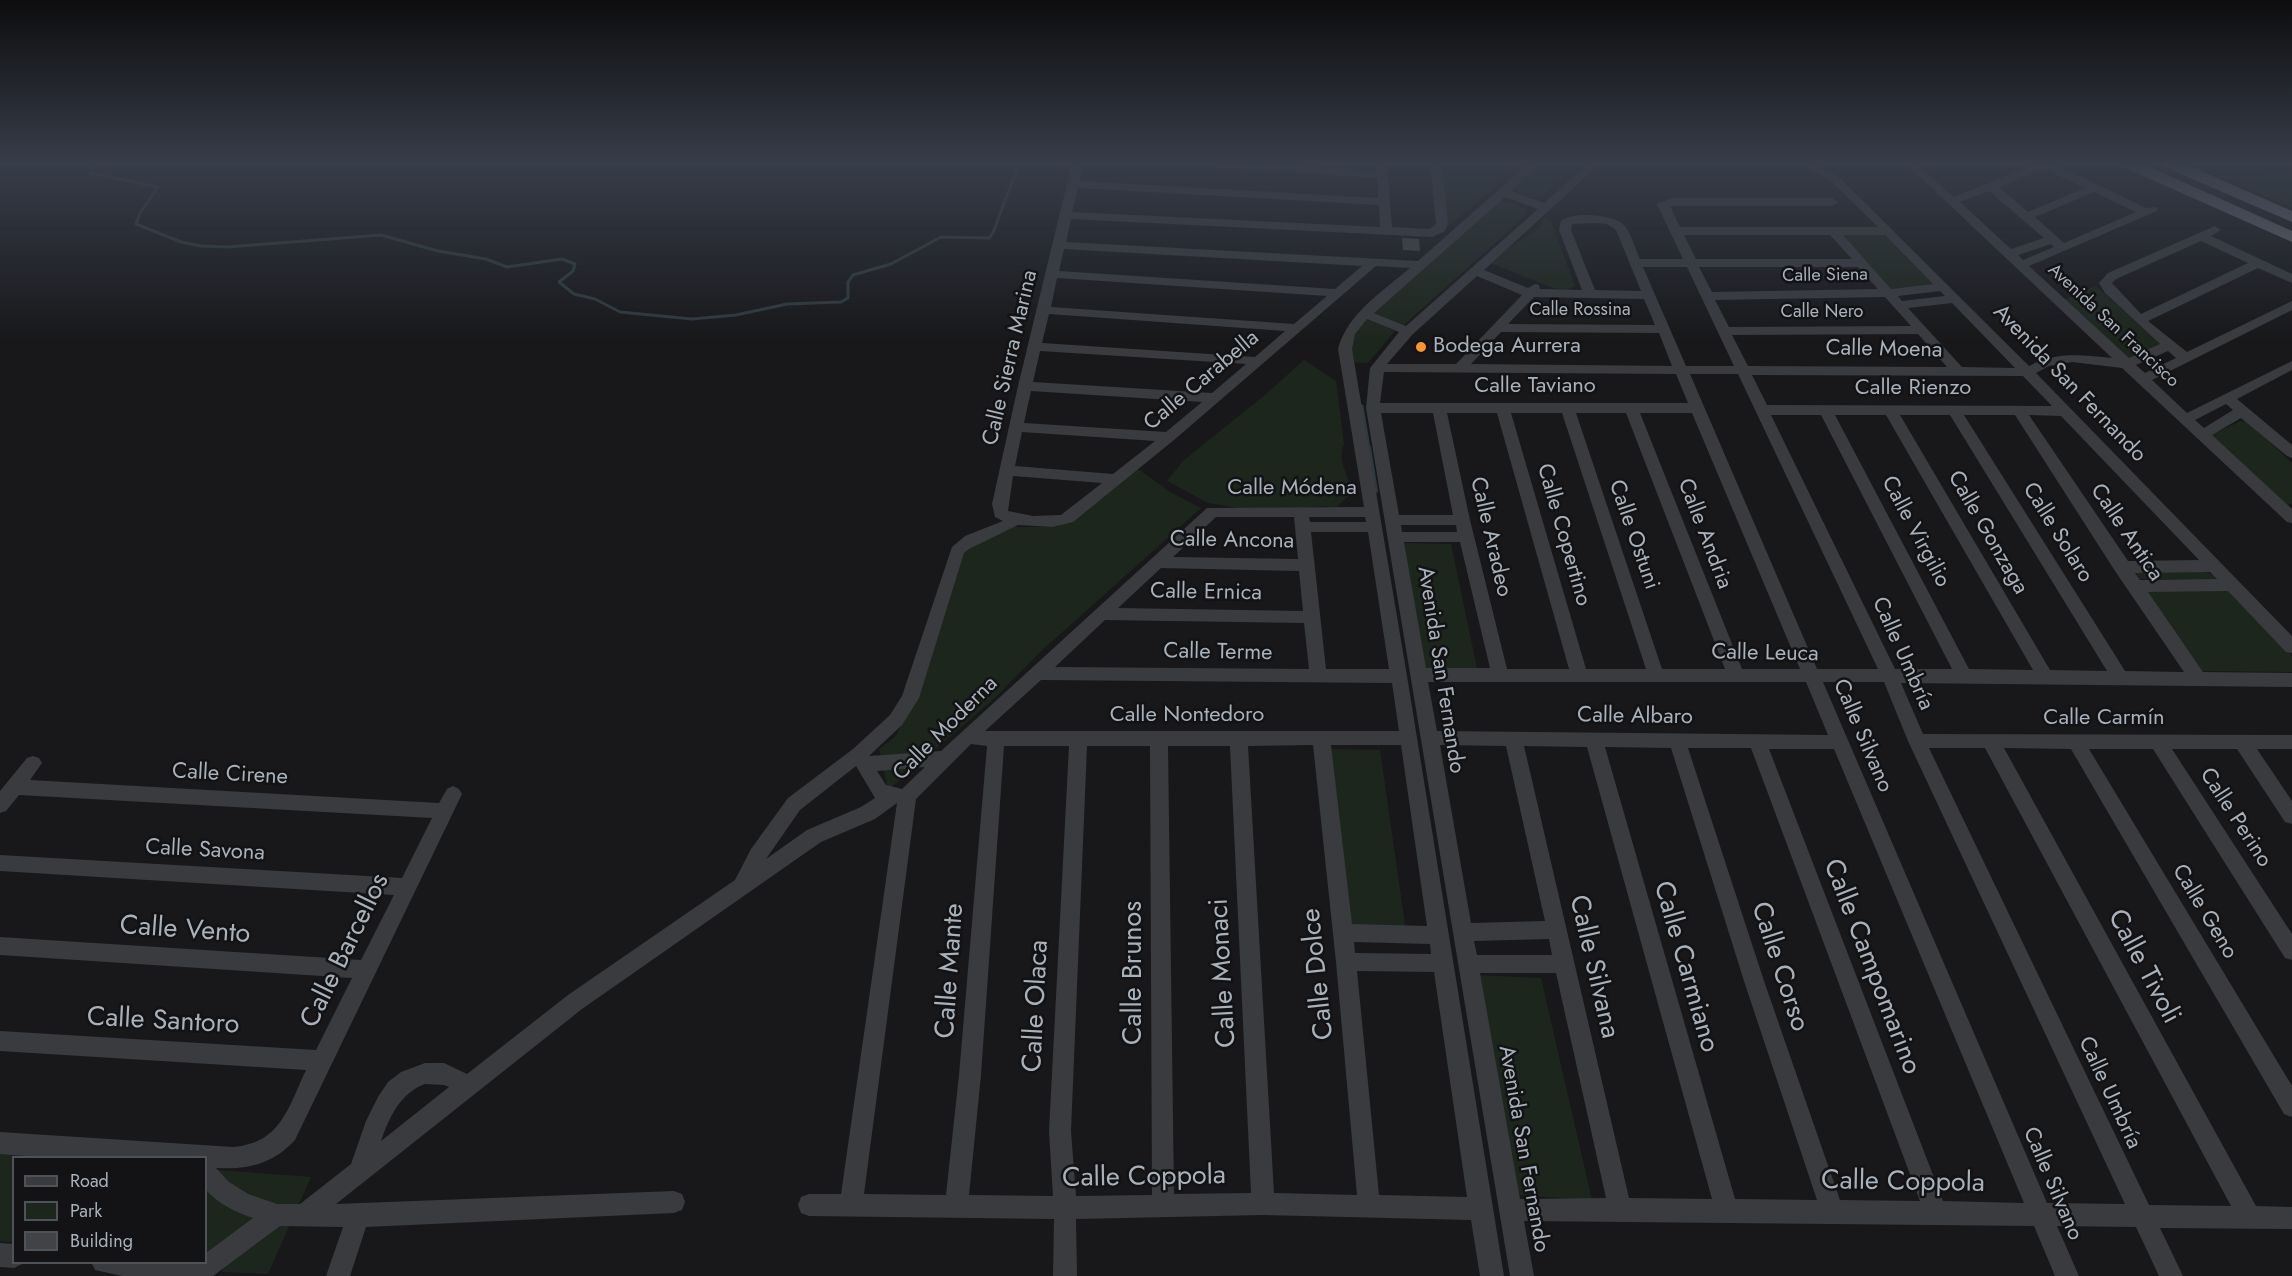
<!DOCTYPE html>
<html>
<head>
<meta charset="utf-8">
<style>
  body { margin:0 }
  #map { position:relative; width:2292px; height:1276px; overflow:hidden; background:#18181a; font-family:Jost,sans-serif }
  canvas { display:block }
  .legend { position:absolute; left:12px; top:1156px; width:195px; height:108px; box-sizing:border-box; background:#131315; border:2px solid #4f5257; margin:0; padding:8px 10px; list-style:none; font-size:18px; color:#a9b1bb }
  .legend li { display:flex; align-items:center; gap:12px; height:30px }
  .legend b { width:30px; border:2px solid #4f5257 }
</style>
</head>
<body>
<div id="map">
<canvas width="2292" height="1276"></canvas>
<ul class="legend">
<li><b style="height:8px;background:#393b3f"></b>Road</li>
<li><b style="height:16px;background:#1d261d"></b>Park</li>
<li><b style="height:16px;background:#424347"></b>Building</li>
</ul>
</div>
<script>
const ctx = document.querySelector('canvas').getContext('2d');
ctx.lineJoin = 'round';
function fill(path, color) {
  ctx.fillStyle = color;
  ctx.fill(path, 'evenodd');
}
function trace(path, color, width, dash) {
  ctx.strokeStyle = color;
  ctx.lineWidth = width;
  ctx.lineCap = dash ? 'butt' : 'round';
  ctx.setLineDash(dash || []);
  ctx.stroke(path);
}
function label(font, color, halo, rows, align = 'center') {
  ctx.font = font + ' Jost,sans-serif';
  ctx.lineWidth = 5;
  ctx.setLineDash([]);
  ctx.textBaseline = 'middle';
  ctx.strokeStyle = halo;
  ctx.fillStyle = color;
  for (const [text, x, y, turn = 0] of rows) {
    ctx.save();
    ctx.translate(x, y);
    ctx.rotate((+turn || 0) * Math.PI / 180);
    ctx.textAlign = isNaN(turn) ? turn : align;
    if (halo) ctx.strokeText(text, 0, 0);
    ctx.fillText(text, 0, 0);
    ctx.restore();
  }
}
fill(new Path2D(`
  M1442 163H1524L1447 227Z
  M1544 163H1582L1539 198 1522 196 1516 190V185Z
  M2188 163 2292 172V208Z
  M1497 202H1512L1527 210 1525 216 1404 325 1373 312Z
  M1544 217 1551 221 1575 286 1566 290 1553 288 1488 262 1539 228Z
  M1842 234 1884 235 1933 284 1891 289 1842 237Z
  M2096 286 2161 345 2128 359 2063 300Z
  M1365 318 1395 331 1368 363 1347 362 1346 344Z
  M1304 360 1336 381 1344 444C1337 462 1349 476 1352 493L1337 506 1336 512 1326 506 1264 512 1208 503 1167 481 1184 460 1265 395Z
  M2241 421 2249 423 2292 463V503L2285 507 2210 435Z
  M1138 469 1170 492 1201 508 1038 654 995 698 888 790 879 749 896 736 929 659 954 553 1010 527H1056L1067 522Z
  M1398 543 1451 544 1477 668H1422Z
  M2203 570 2216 577 2214 580 2140 579 2135 572Z
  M2227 588 2292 656V672L2202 671 2145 590Z
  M1325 749 1380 750 1405 925 1403 932 1352 930Z
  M1474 975 1541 978 1592 1200 1515 1195Z
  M0 1153 54 1157 14 1158 13 1242 0 1241Z
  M206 1169 311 1177 268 1274 223 1272 220 1263 206 1257Z`), '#1d261d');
trace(new Path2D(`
  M96 163 90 173 158 187 140 213 136 224 181 242 201 246 227 247 381 235 438 251 486 259 507 267 562 259 575 264 573 271 559 282 574 294 595 299 620 312 692 319 736 315 787 304 841 302 848 298V282L853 275 891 264 941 237 989 238 993 233 1019 163
  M1362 406 1369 448`), '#2d3a3f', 3);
trace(new Path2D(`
  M1369 447 1376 491`), '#2d3a3f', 4);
fill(new Path2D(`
  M1402 238 1419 239 1420 251 1403 250Z`), '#424347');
fill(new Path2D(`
  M1072 163H1084L1080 181 1378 198 1377 178 1189 166 1184 163H1249L1377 171V163H1387L1392 227 1430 229 1436 224 1430 163H1442L1448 224 1445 231 1432 237 1071 219 1066 242 1418 261 1529 163H1541L1511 191 1544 203 1589 163H1601L1484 270 1528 288 1535 284 1539 285 1540 289 1582 290 1559 230 1561 221C1572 211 1613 214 1624 225 1632 234 1635 249 1640 259H1683L1657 204 1673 198H1832L1838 202 1832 206H1670L1680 227H1878L1832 182 1800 163H1814L1840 178 2029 366C2056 351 2083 355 2112 358L1920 177 1902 163H1915L1954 197 2037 163H2053L2146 208 2157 207V211L2029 266 2129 358 2160 344 2105 293 2099 283 2108 273 2215 226 2221 230 2211 236 2292 274V283L2258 268 2148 321 2187 352 2292 301V310L2152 380 2187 413 2292 361V370L2237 399 2292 445V458L2287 456 2241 418 2212 435 2292 509V523L2287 522 2122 368 2072 362 2049 366 2036 373 2292 636V653L2286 652 2228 591 2148 592 2203 672 2292 673V687L1901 683 1923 734 2292 735V749H2257L2292 801V824L2285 822 2237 749H2172L2292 934V960L2285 958 2153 749H2089L2292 1086V1117L2284 1114 2071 749 2004 748 2256 1206 2292 1207V1229L2160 1228 2183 1276H2159L2136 1227 2057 1226 2079 1276H2055L2034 1226 1524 1221 1534 1276H1510L1366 408 1370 368 1399 332 1367 319 1355 334 1352 349 1407 676 1504 1276H1480L1471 1220 1263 1215 1076 1219 1077 1276H1053L1054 1219 809 1216 801 1213 798 1205 801 1197 809 1194H841L897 803 875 819 821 842 582 1009 336 1204 674 1191 682 1194 685 1202 682 1210 674 1213 366 1227 350 1276H326L343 1227 280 1226 213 1276H122L95 1270 91 1262H206V1253L253 1218C235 1212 219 1204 206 1190V1158H53L0 1154V1132L233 1147C281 1143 288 1108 306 1070L0 1051V1031L316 1050 352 978 0 955V937L361 960 394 895 0 871V855L402 878 432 818 19 795 6 811 0 813V791L27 758 33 756 39 758 42 763 30 780 439 803 447 789 453 786 459 789 462 794 295 1140C273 1164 247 1170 216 1168L229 1182 248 1194 277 1204H300L351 1164 366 1121 378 1097 388 1082 401 1072 425 1063H444L467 1074 568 995 735 880 751 849 788 798 853 749 890 715 902 696 952 547 965 536 1003 521 995 517 992 504 1018 386ZM2044 169 2085 188 2028 212 1999 187ZM1078 188 1379 205 1380 227 1072 212ZM1989 191 2044 238 2011 249 1960 202ZM2094 192 2136 212 2064 243 2035 217ZM1505 197 1538 209 1406 326 1374 313ZM1596 223 1607 224 1616 230 1641 291 1595 290 1571 230 1572 224ZM1684 235H1830L1852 259H1696ZM1843 235H1885L1933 284 1891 289ZM2201 241 2248 263 2141 314 2112 283 2116 279ZM2051 244 2054 247 2023 260 2018 255ZM1064 249 1362 266 1335 289 1059 271ZM1376 266 1410 268C1383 291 1347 314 1338 349L1364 507 1207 508 941 751 869 756 902 725 919 698 964 553 969 549 1018 525 1053 527 1073 522 1174 440ZM1643 267H1687L1734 366H1686ZM1699 267H1858L1878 289 1712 292ZM1477 276 1522 295 1456 364H1387L1413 334ZM1057 278 1327 296 1294 324 1051 307ZM1940 291 1945 296 1902 301 1898 296ZM1534 297 1644 299 1655 325 1508 324ZM1885 297 1911 326 1729 327 1715 300ZM1952 303 2015 368 1962 367 1908 308ZM1049 314 1285 331 1255 357 1042 343ZM1501 332 1659 333 1672 366 1471 364ZM1918 334 1947 367 1748 366 1732 335ZM1040 351 1246 364 1212 393 1033 382ZM2168 351 2176 358 2145 373 2136 365ZM1384 372 1676 374 1688 403H1380ZM1690 374H1738L1878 669H1817ZM1752 375 2023 376 2052 406 1767 405ZM1031 391 1202 402 1166 432 1024 423ZM2226 404 2233 410 2204 428 2195 420ZM1381 413H1433L1453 515H1399ZM1447 413H1497L1569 669H1507L1470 520ZM1511 413H1562L1646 669H1586ZM1576 413H1626L1725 669H1662ZM1640 413H1692L1800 669H1742ZM1771 415H1821L1952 669H1895ZM1835 415H1886L2033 670 1969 669ZM1900 415H1950L2107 671 2050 670ZM1964 415H2015L2115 571 2184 672 2125 671ZM2029 415 2061 416 2199 560 2128 561ZM1022 432 1155 441 1113 474 1015 466ZM1013 476 1102 483 1061 515 1033 516 1008 511ZM1216 517H1294L1298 559 1173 557ZM1309 517H1365L1366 522H1310ZM1401 525H1456L1457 532H1402ZM1311 532H1368L1389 669H1326ZM1404 542H1460L1490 668H1426ZM1161 568 1299 571 1303 611 1118 608ZM2210 572 2217 579 2140 580 2135 573ZM1105 620 1304 623 1309 669 1055 667ZM1041 680 1392 683 1399 731H985ZM1428 682H1806L1828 735 1437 731ZM1823 682H1884L1908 741 2125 1204 2047 1203ZM971 744 987 746 959 1075 946 1195 864 1194 916 799ZM1313 745 1336 962 1357 1195 1274 1193 1248 746ZM1331 745H1401L1427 926 1352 924ZM1440 745 1506 746 1545 921 1471 923ZM1004 746H1069L1049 1131 1053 1196 969 1195 981 1075ZM1087 746H1150L1152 1195 1076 1196 1071 1131ZM1168 746H1230L1251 1193 1174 1194ZM1524 746 1587 747 1712 1199 1629 1198ZM1605 747 1671 748 1744 981 1817 1200 1735 1199ZM1688 748H1751L1920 1201 1840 1200 1764 981ZM1929 748H1985L2231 1206 2149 1205ZM1769 749H1834L2024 1203 1943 1201ZM856 766 875 798 861 807 807 830 766 859 800 810ZM925 767 902 789 886 785 877 771ZM1549 939 1552 955H1477L1474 941ZM1354 942 1430 944 1431 954 1355 953ZM1357 971 1434 972 1467 1197 1379 1195ZM1480 973H1556L1606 1198 1520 1199ZM425 1084 444 1085 449 1087 381 1141C389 1118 400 1093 425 1084Z
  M0 1243 14 1244V1262H23L22 1264 14 1268 0 1267Z`), '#393b3f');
fill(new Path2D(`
  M2119 163H2141L2292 231V242L2121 166Z
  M2160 163H2183L2292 211V222L2162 166Z`), '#646971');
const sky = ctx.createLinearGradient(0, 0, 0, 342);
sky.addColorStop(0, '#0d0d0e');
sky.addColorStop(0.48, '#373d49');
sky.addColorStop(1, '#373d4900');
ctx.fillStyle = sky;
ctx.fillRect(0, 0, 2292, 342);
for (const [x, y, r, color] of [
  [1421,347,6,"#fc972e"]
]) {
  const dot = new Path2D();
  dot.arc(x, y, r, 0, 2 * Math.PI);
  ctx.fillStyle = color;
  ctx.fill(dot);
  trace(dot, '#131315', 2);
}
label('18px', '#a9b1bb', '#131315', [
  ["Calle Siena",1825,276,-1],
  ["Calle Rossina",1580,311],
  ["Calle Nero",1822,313],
  ["Avenida San Francisco",2113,326,43]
]);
label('22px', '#a9b1bb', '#131315', [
  ["Bodega Aurrera",1433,347]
], 'left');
label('22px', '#a9b1bb', '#131315', [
  ["Calle Moena",1884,350,1],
  ["Calle Sierra Marina",1011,358,-77],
  ["Calle Carabella",1202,381,-40],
  ["Avenida San Fernando",2069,384,46],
  ["Calle Taviano",1535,387],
  ["Calle Rienzo",1913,389],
  ["Calle Módena",1292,489],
  ["Calle Virgilio",1915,532,62],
  ["Calle Gonzaga",1987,533,60],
  ["Calle Solaro",2057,533,58],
  ["Calle Antica",2126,533,56],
  ["Calle Andria",1704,534,69],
  ["Calle Copertino",1563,535,74],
  ["Calle Ostuni",1633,535,71],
  ["Calle Aradeo",1490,537,77],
  ["Calle Ancona",1232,541,1],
  ["Calle Ernica",1206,593,1],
  ["Calle Terme",1218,653,1],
  ["Calle Leuca",1765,654,1],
  ["Calle Umbría",1902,654,66],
  ["Avenida San Fernando",1440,670,81],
  ["Calle Nontedoro",1187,716],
  ["Calle Albaro",1635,717,1],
  ["Calle Carmín",2104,719],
  ["Calle Moderna",946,729,-45],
  ["Calle Silvano",1862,736,67],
  ["Calle Cirene",230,775,3],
  ["Calle Perino",2235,818,57],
  ["Calle Savona",205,851,3],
  ["Calle Geno",2204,912,59],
  ["Calle Umbría",2109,1093,65],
  ["Avenida San Fernando",1523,1149,80],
  ["Calle Silvano",2052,1184,67]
]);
label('27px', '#a9b1bb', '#131315', [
  ["Calle Vento",185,931,4],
  ["Calle Barcellos",346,951,-64],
  ["Calle Silvana",1593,967,77],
  ["Calle Carmiano",1685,967,74],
  ["Calle Corso",1779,967,72],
  ["Calle Campomarino",1871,967,69],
  ["Calle Tivoli",2143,967,62],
  ["Calle Mante",951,971,-86],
  ["Calle Brunos",1134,973,-90],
  ["Calle Monaci",1224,973,-93],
  ["Calle Dolce",1319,974,-96],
  ["Calle Olaca",1037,1006,-87],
  ["Calle Santoro",163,1022,3],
  ["Calle Coppola",1144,1178,-1],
  ["Calle Coppola",1903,1183,1]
]);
</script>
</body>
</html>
